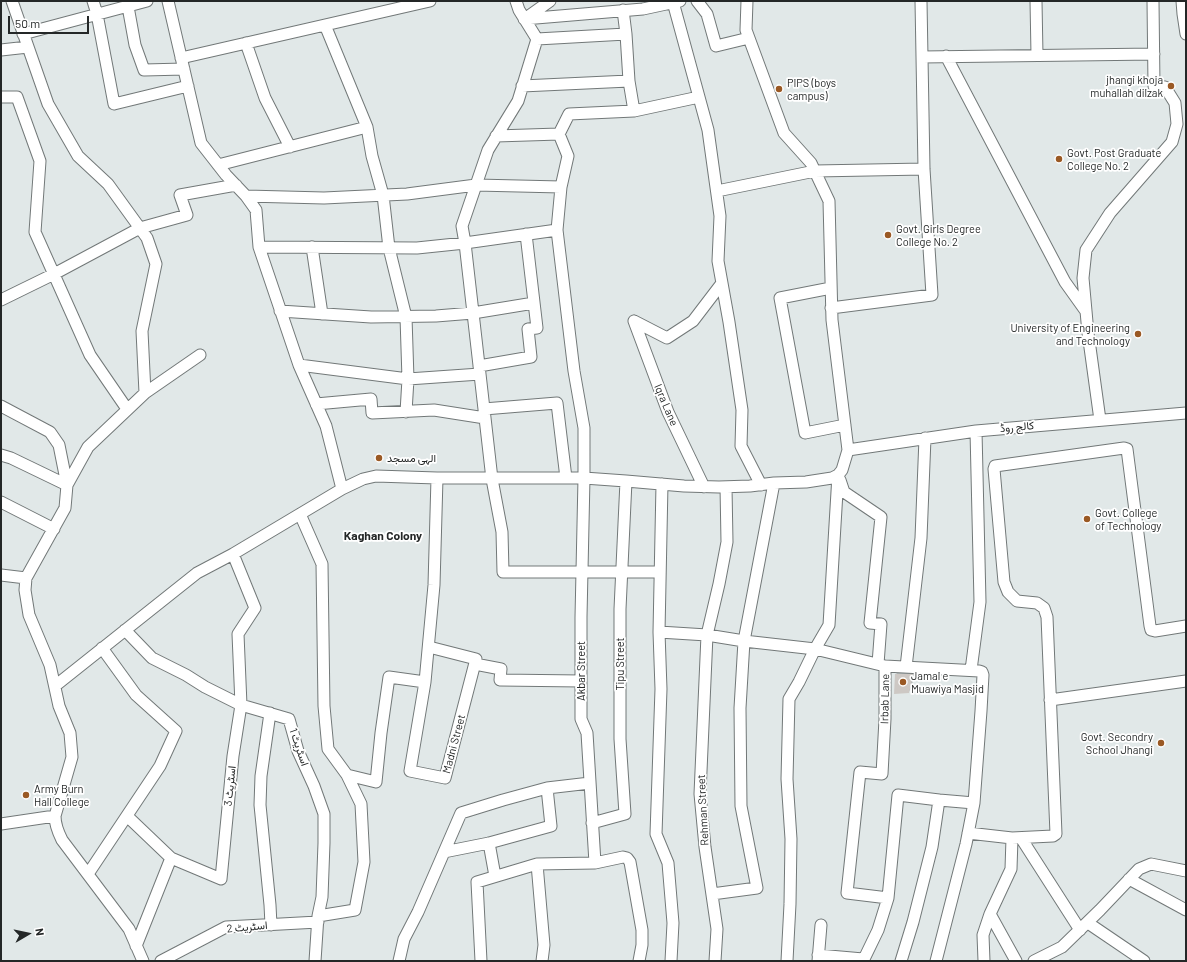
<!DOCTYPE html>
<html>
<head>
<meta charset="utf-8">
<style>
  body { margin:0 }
  #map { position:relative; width:1187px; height:962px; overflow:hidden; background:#e1e8e8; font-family:Barlow,sans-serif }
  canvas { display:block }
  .frame { position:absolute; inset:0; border:2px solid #242727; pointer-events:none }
  .north { position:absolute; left:8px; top:914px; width:40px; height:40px; -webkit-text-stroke:3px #fff; paint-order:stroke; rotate:81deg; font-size:11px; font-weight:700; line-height:16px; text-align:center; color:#242727 }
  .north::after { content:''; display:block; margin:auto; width:14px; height:18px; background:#242727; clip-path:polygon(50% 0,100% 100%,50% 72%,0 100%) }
  .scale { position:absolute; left:8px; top:16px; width:81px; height:18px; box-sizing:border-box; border:2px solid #242727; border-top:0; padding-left:5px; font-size:12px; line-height:14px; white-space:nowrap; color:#242727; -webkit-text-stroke:3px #fff; paint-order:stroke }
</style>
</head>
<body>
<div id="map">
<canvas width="1187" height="962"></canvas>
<div class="frame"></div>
<div class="north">N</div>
<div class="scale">50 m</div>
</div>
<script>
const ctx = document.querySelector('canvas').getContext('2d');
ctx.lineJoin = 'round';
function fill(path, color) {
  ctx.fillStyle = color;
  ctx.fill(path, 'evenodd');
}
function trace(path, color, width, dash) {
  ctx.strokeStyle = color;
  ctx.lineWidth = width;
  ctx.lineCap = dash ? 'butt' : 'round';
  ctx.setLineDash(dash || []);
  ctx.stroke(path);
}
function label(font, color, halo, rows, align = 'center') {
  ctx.font = font + ' Barlow,Vazirmatn,sans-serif';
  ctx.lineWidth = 3.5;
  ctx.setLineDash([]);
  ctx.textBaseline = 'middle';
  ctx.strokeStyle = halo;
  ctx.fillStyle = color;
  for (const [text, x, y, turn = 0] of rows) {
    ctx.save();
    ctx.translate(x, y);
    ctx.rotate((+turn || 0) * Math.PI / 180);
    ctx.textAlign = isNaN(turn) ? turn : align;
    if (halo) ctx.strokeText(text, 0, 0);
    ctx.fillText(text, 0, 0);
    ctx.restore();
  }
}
fill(new Path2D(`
  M899 671 915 672 911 689 908 692 895 693 896 674Z`), '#0003');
fill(new Path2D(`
  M895 674H913L909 693 894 694Z`), '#cdc8c4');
const minor = new Path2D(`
  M12 1 48 104 78 156 108 184 147 238 156 264 142 331 145 393 88 447 67 485 65 508 26 578 25 590 29 615 50 665 59 706 70 733 72 757 55 816C55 825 58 832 62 840L129 929 143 961
  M93 1 97 14 114 104 188 86
  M127 1 135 45 144 70 184 69
  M168 1 201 143 226 175 246 196 256 210 259 247 299 365 326 426 342 489
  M516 1 519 10 537 39 518 101 488 150 462 226 465 243 492 479 502 532 503 572H660
  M697 1 707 14 716 46 749 38
  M1036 1 1037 55
  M1182 1 1183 14 1186 34
  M673 2 708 130 720 216 718 261 729 322 742 410 741 446 761 485
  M623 10 626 34 629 81 634 111
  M526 18 550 1
  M524 19 643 9 680 1
  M325 25 367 127 372 156 383 195 389 248 406 317 408 379 406 412
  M23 34 147 1
  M537 39 626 34
  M246 43 265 98 290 147
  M1 50 28 47
  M946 56 1065 282 1085 310
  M922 57 1154 54
  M181 58 430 1
  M522 86 629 81
  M1 97H17L40 161 35 232 90 355 127 409
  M496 136 559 134
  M218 165 367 127
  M717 191 815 171 924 169
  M246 196 324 198 407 194 476 185 561 187
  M259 247 417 248 465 243 557 230
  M312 247 322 314
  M831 288 780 298 805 433 845 425
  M1 300 54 274 140 228 187 215 180 195 236 185
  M831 308 932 295 924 169 921 1
  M280 311 371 317 436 316 473 313 534 303
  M634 321 668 412 704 487
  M634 321 667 338 693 321 722 283
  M299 365 408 379 480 374
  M479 366 531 357 528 329 537 328 526 234
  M145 393 200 355
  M316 404 371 399 372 413 434 410 485 418
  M1 406 50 432 59 445 67 485
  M484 409 557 403 566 478
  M1100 420 1088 333 1083 278 1086 250 1110 213 1172 142 1177 124 1175 103 1165 87 1154 86 1153 1
  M848 450 976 431 1186 413
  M1 455 11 458 67 485
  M838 475 829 625 815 649 885 666V719L882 774 860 772 847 893 888 898
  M840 480 844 492 881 517 870 623 881 624 878 664
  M662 484 659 632 707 635 744 641 815 649 799 682 789 699 787 779 791 839 790 904 787 961
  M1 502 54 529
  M300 514 322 564 324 706 328 749 347 775 361 804 364 862 355 910 318 916
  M1 575 26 578
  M125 630 152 658 186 675 205 687 241 705 289 719 298 751 314 786 324 814V843L322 897 318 916 315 961
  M659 632 661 689 656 834 668 863 673 923 671 961
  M429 647 476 659 445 778 410 771 425 682 434 585 437 478
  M475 664 501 669 500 680 581 681
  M885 666 979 671 982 672 983 675 981 711 974 803 966 844 936 961
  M906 667 921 538 925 438
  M971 670 980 602 976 431
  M55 686 197 573 233 554 342 489 363 479 376 476 437 478H584L626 481 684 486 719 487 750 486 774 483 806 482 832 478 838 475 842 470 848 450 832 320 829 201 811 163 784 133 746 30 747 1
  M1050 700 1186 681
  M270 713 261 776 260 805 270 905 271 925
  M347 775 376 782 381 733 389 677 425 682
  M127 816 171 858 221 879 233 756 241 705 238 634 255 608 233 554
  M592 823 625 814 620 739V609L626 481
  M1 824 55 816
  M968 833 1012 838 1011 869 990 914 1016 961
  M1012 838 1053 836 1056 834 1047 617 1044 608 1037 603 1017 601 1008 592 1004 582 994 469 995 466 1124 448 1127 449 1150 626 1151 630 1155 631 1186 626
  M1021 838 1080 930
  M489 843 495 876
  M444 852 489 843 551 826 547 788 590 783
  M595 863 587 733 581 719V617L584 478V428L574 371 557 230 561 187 568 156 559 134 569 114 634 111 699 97
  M537 864 544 945 542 961
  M88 874 160 766 176 731 136 695 102 648
  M1129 879 1186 910
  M712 894 757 888 741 806 740 708 744 641 774 483
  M1088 923 1144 961
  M136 946 171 858
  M818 955 863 959
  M161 961 226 927 318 922
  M399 961 404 939 418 912 461 813 503 800 547 788
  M481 961 477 882 537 864 595 863 623 857 627 858 630 862 642 930V945L639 961
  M715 961 717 929 705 847 700 794 707 635 719 584 727 542 726 487
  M818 961 821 925
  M863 961 878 930 888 898 898 795 939 800 974 803
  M901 961 913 922 932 847 939 800
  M984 961 983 935 990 914
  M1034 961 1062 947 1100 910 1139 869 1151 864 1186 871`);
trace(minor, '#727878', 13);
trace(minor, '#fff', 11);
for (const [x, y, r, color] of [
  [1171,86,4,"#9a5924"],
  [779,89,4,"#9a5924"],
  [1059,159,4,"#9a5924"],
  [888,235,4,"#9a5924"],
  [1138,334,4,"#9a5924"],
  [379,458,4,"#9a5924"],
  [1087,519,4,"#9a5924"],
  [903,682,4,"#9a5924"],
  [1161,743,4,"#9a5924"],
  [26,795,4,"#9a5924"]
]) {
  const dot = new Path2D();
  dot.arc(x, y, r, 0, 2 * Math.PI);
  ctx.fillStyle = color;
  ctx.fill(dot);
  trace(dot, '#fff', 1.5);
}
label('11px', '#242727', '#fff', [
  ["jhangi khoja",1163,80,"right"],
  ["muhallah dilzak",1163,93,"right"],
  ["PIPS (boys",787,83],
  ["campus)",787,96],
  ["Govt. Post Graduate",1067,153],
  ["College No. 2",1067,166],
  ["Govt. Girls Degree",896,229],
  ["College No. 2",896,242],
  ["University of Engineering",1130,328,"right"],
  ["and Technology",1130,341,"right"],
  ["الہی مسجد",387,458],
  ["Govt. College",1095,513],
  ["of Technology",1095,526],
  ["Jamal e",911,676],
  ["Muawiya Masjid",911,689],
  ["Govt. Secondry",1153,737,"right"],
  ["School Jhangi",1153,750,"right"],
  ["Army Burn",34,789],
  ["Hall College",34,802]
], 'left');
label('11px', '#242727', '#fff', [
  ["Iqra Lane",666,405,67],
  ["کالج روڈ",1017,427,-5],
  ["Tipu Street",620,664,-90],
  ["Akbar Street",581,671,-90],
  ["Irbab Lane",885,699,-89],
  ["Madni Street",454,744,-75],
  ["اسٹریٹ 1",299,747,71],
  ["اسٹریٹ 3",230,786,-84],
  ["Rehman Street",703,810,-93],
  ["اسٹریٹ 2",247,927,-5]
]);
label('bold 12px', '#242727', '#fff', [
  ["Kaghan Colony",383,536]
]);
</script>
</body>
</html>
